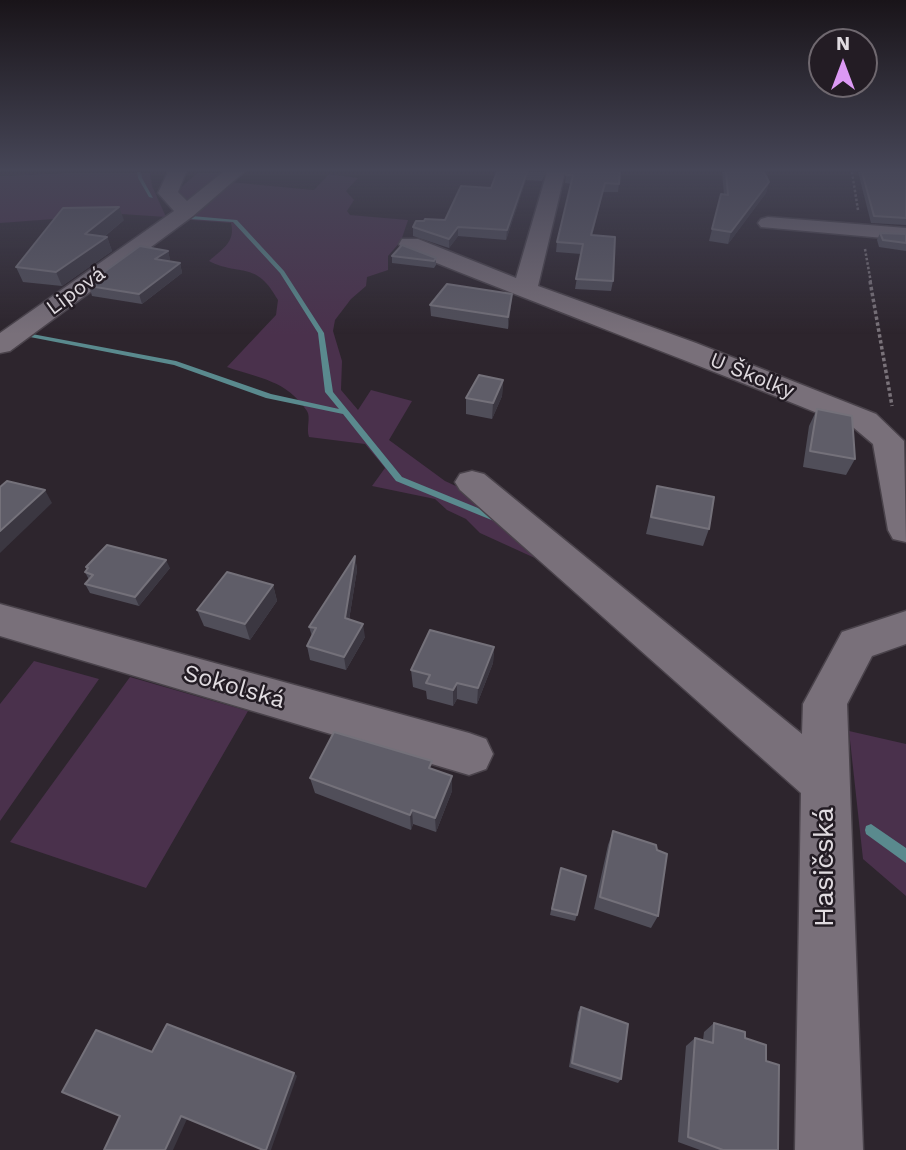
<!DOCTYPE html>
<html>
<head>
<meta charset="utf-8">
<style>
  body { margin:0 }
  #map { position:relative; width:906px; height:1150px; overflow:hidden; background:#2d252d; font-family:"Work Sans",sans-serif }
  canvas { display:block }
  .north { position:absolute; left:808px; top:28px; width:70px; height:70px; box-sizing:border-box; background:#231c24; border:2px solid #6f686f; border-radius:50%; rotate:0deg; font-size:19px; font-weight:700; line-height:28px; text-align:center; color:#e0dbe0 }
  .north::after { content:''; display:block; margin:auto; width:24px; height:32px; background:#dc99f4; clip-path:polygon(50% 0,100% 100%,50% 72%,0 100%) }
</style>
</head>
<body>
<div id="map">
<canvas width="906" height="1150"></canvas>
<div class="north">N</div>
</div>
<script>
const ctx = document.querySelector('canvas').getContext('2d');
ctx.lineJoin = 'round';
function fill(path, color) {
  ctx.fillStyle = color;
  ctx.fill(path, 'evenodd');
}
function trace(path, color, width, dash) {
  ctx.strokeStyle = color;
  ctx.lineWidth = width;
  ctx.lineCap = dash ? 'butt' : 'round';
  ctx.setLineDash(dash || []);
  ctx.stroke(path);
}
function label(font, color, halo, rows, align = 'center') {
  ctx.font = font + ' "Work Sans",sans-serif';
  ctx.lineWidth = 5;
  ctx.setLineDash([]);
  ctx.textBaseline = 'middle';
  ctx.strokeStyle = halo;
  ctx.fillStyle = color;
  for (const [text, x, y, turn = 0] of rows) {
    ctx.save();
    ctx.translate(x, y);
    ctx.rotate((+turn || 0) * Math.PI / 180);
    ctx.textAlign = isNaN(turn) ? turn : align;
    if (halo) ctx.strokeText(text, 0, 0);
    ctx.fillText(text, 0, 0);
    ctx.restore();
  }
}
fill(new Path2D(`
  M66 173H150L152 186 166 217 121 214 0 223V176Z
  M197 173H225L186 205 177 191Z
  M329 174 358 178 346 191 354 200 347 211 350 215 408 220 401 241 388 256V270L367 277 366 286 351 299 335 320 333 331 342 361 341 390 358 410 371 390 412 401 389 440 445 481 469 492 539 551 537 559 480 533 466 519 447 510 435 499 372 486 385 468 365 444 309 437C306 429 311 417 307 411 286 380 261 379 227 367L276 315 278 300C256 260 241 277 209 261 222 249 236 242 231 223L179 219 229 182 314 190Z
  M34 661 99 679 0 821V704Z
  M130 677 248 711 146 888 10 842Z
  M849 731 906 744V896L863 859Z`), '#4a314c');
fill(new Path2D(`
  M137 172H141L142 178 153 198 149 197 138 178Z
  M192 216 237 220 284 271 324 333 333 392 402 477 500 517 501 519 500 521H494L396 481 343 414 266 398 174 365 30 337 29 336 32 334 176 361 271 394 339 409 325 392 318 333 280 273 233 222 190 219 189 218Z
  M871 824 906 848V863L866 834 865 830 866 826Z`), '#5a8a8e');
const minor = new Path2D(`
  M168 172H186L178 192 187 201 223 172H244L193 216 10 351 0 353V333L174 211 158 193Z
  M547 172H565L538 286 696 343 876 414 904 441 906 542 893 539 888 530 873 444 854 428C704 366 552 310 402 249L399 244 402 239H418L516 278Z
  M768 217 906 228V240L761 227 758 223 761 219Z
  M472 471 484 474 802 734 803 704 842 632 906 611V644L872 656 847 704 863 1150H795L801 793 460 490 455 482 460 474Z
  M0 604 469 733 486 739 493 754 486 769 469 775 0 636Z`);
trace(minor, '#4a434b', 3);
trace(new Path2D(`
  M852 172 858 210
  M865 249 871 283`), '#7a737a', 2.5, [2.5, 2]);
trace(new Path2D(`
  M870 281 892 406`), '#7a737a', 3.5, [3.5, 2.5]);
fill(minor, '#79707a');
fill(new Path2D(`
  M497 172H546L542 181 526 180 506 240 458 236 449 248 413 236V227L445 220 491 188Z
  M566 172 619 184 618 192H603L592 235 613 281 611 291 575 289 581 254 556 252 557 242 571 184 565 183Z
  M722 172H764L769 182 766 193 728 244 709 241 721 194 724 195Z
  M858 172H906V225L871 223Z
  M124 220 104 237H107L112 251 62 286 23 282 16 267Z
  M880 233 906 234V251L879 247 877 240Z
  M168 251 170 260 169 261 180 263 182 273 142 304 92 296 89 286 94 282 93 280Z
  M392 256 436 258V265L434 268 392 263Z
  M512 294 508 329 431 316 430 305Z
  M503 380 502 396 492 419 466 414V398Z
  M817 409 855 459 846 475 803 467 809 426Z
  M657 486 709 529 703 546 646 534Z
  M355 556 357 570 349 620 365 637 346 670 310 660 307 646 312 636 309 627Z
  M86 567 170 568 139 606 90 593 85 584 89 580 85 572 87 569Z
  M273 585 277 601 250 640 204 626 197 610Z
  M494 647 493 663 477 704 457 699 453 706 427 699 426 691 413 687 411 670Z
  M432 769 452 791 436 832 413 824 411 830 315 793 310 778Z
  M613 831 658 916 651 928 594 909 608 845Z
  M559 874 577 915 575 921 550 915Z
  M581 1007 621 1079 618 1083 569 1067 578 1012Z
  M714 1023 745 1038 766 1061 778 1150H700L678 1142 686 1046 695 1038 703 1040 704 1032Z`), '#504e59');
fill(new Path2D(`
  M527 172 526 180 506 240 507 230Z
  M769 182 766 193 728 244 731 232Z
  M605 183 603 192 590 245 591 235Z
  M119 207 124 220 90 248 85 234Z
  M458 227V236L449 248V239Z
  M107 237 112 251 62 286 56 272Z
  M168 251 170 260 158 269 155 259Z
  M180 263 182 273 142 304 139 294Z
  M512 294 511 306 508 329V317Z
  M503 380 502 396 492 419 493 403Z
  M45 490 52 503 0 553V531Z
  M355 556 357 570 347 632 345 618Z
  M166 560 170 568 139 606 135 597Z
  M273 585 277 601 250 640 245 624Z
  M363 624 365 637 346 670 344 657Z
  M494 647 493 663 477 704 478 688Z
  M457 683V699L453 706V690Z
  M452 776V791L436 832 435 818Z
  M412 810 413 824 411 830 410 815Z
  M294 1073 297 1076 271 1150H266Z
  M181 1116 187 1119 173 1150H165Z`), '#3b3741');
const building = new Path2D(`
  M497 172H527L507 230 458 227 449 239 413 227 416 221H424L425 219 445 220 461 186 491 188Z
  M566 172H620L619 184 605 183 591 235 615 237 613 281 576 279 583 244 557 242 573 175H566Z
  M726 172H764L769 182 731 232 712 229 721 194 728 195Z
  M862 172H906V218L874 216Z
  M119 207 85 234 107 237 56 272 16 267 63 208Z
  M880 233 906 234V243L883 240Z
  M402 245 436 258 434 261 392 256Z
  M140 246 168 251 155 259 180 263 139 294 89 286 97 280H93Z
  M447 284 512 294 508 317 430 305Z
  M479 375 503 380 493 403 466 398Z
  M817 409 852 416 855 459 810 451Z
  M7 481 45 490 0 531V487Z
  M657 486 714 497 709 529 651 517Z
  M107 545 166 560 135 597 85 584 93 575 85 572 88 568 86 567Z
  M355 556 345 618 363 624 344 657 307 646 316 628 309 627Z
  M227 572 273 585 245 624 197 610Z
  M430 630 494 647 478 688 457 683 453 690 426 683 430 675 411 670Z
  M334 732 432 761 429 768 452 776 435 818 412 810 410 815 310 778Z
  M613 831 656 845 657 850 667 854 658 916 600 897Z
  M561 868 586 876 577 915 552 909Z
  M581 1007 628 1024 621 1079 572 1063Z
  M714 1023 745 1032V1038L766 1045V1061L779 1065 778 1150H723L688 1137 695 1038 713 1043Z
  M167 1024 294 1073 266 1150H263L181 1116 165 1150H104L120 1116 62 1092 96 1030 152 1052Z`);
fill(building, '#5f5d68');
trace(building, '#74717a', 2);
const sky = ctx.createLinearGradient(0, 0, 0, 334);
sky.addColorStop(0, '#191419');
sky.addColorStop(0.51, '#464657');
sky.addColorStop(1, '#46465700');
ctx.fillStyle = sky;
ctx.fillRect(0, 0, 906, 334);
label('21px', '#e0dbe0', '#231c24', [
  ["Lipová",76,291,-36],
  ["U Školky",752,376,22]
]);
label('24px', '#e0dbe0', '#231c24', [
  ["Sokolská",234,687,16]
]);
label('28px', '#e0dbe0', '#231c24', [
  ["Hasičská",825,867,-90]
]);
</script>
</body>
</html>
